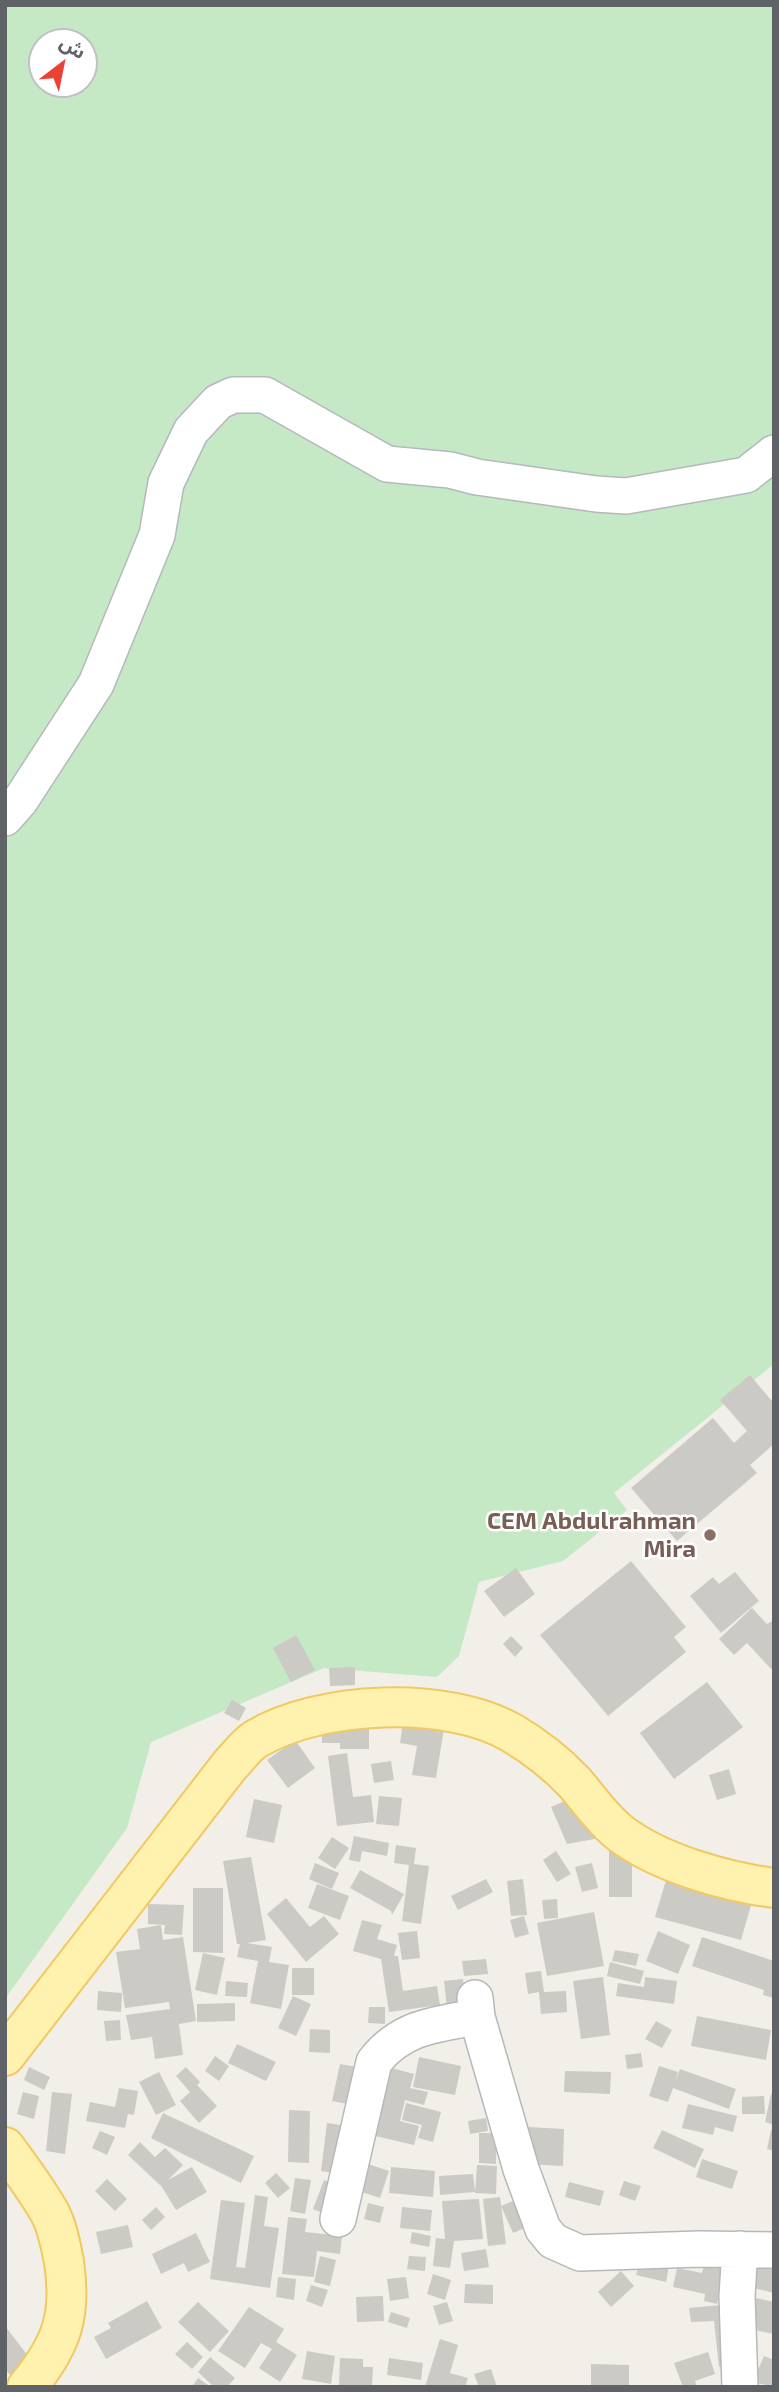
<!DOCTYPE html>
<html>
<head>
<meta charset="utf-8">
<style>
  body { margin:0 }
  #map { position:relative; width:779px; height:2392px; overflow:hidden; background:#f1efe8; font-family:"Exo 2","Noto Sans Arabic",sans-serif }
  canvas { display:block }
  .frame { position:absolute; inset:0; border:7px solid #5f6368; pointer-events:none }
  .north { position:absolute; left:28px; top:28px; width:70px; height:70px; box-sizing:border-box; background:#fff; border:2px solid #bfc1c3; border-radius:50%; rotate:32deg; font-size:19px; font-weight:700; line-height:28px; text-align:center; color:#5f6368 }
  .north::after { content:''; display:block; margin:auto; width:24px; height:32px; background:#ea4335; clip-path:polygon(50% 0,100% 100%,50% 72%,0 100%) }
</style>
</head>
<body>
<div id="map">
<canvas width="779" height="2392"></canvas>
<div class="frame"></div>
<div class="north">ش</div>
</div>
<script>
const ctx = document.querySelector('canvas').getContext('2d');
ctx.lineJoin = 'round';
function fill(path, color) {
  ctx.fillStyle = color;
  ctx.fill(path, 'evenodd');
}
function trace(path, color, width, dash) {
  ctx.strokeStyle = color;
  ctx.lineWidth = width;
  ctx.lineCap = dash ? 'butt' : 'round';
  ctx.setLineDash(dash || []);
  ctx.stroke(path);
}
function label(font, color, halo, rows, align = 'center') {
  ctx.font = font + ' "Exo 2",sans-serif';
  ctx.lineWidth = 5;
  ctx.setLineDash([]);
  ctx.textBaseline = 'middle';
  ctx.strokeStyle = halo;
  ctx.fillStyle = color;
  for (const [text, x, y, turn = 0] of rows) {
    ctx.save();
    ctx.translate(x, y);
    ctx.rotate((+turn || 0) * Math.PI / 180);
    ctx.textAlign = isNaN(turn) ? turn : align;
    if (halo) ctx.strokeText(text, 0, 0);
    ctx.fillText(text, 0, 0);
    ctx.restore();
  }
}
fill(new Path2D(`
  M5 5H774V1364L614 1493 627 1510 563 1561 479 1582 459 1656 437 1677 324 1668 151 1742 127 1828 5 1999ZM42 42H84V84H42Z`), '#c5e8c5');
fill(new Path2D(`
  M750 1375 771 1400 774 1398V1444L750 1465 757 1473 677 1541 631 1488 713 1418 734 1443 747 1431 720 1400Z
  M631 1561 686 1627 674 1637 686 1652 608 1716 540 1635Z
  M516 1568 535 1594 504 1617 484 1591Z
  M735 1572 759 1601 721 1633 690 1596 713 1577 719 1584Z
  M752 1608 767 1624 774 1620V1666L771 1669 747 1643 734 1655 719 1639Z
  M296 1635 315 1670 291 1682 273 1648Z
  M511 1636 523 1648 515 1657 503 1644Z
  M355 1667V1685L330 1686 329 1668Z
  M707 1682 743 1727 674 1779 640 1733Z
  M232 1700 246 1708 239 1721 224 1713Z
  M369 1721V1749H340V1743H322L321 1722Z
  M403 1722 444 1729 436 1778 412 1775 417 1746 400 1743Z
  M295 1740 315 1768 288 1788 267 1760Z
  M347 1753 353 1797 371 1795 374 1822 337 1826 328 1756Z
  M391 1761 394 1780 374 1783 371 1764Z
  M729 1769 736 1794 717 1800 709 1775Z
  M379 1796 402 1798 399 1826 376 1824Z
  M254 1799 282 1805 274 1843 246 1837Z
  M569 1799 600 1838 567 1844 551 1807Z
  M354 1836 389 1843 387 1856 362 1851 360 1862 349 1860Z
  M332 1837 349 1848 335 1869 318 1858Z
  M396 1845 416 1848 414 1864 429 1866 421 1924 402 1921 409 1865 394 1863Z
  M609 1848H632V1897H609Z
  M556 1851 571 1874 557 1882 543 1860Z
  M251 1857 266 1940 247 1943 272 1947 269 1962 289 1965 281 2009 250 2003 258 1961 237 1957 240 1944H237L223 1861Z
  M315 1863 339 1873 332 1889 309 1879Z
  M592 1863 598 1888 582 1892 575 1867Z
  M360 1870 404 1894 392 1915 391 1911 350 1888Z
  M669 1870 754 1895 741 1940 655 1917Z
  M486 1879 493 1892 458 1910 451 1896Z
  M523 1879 527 1915 511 1916 507 1881Z
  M317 1884 349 1896 340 1920 308 1908Z
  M193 1888H223V1953L193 1952Z
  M286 1898 310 1927 324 1916 339 1934 306 1962 267 1914Z
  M557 1899 558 1918 544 1919 542 1900Z
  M148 1904 184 1905 182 1935 164 1934 165 1925 148 1924Z
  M594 1912 604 1966 547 1976 537 1923Z
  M524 1916 529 1934 515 1938 510 1920Z
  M362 1920 382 1925 377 1939 397 1945 394 1956H398L403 1991 437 1986 440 2005 389 2012 381 1959 353 1951Z
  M161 1925 163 1940 183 1937 196 2021 179 2024 183 2055 155 2059 152 2037 131 2040 126 2015 170 2009 169 2002 125 2008 116 1952 140 1949 137 1929Z
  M417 1931 420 1958 402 1960 398 1933Z
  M658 1931 690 1945 678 1974 646 1961Z
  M702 1937 774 1961V1998L763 1995 764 1990 692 1966Z
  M615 1950 639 1954 636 1966 612 1961Z
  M203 1953 225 1958 217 1995 195 1990Z
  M486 1959 488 1974 464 1976 462 1961Z
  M610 1962 644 1971 640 1984 607 1976Z
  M292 1968H314V1995H292Z
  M541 1971 544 1992 566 1991 567 2012 541 2014 539 1992 528 1994 525 1973Z
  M603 1977 610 2035 581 2039 573 1981Z
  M645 1977 677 1981 674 2004 616 1996 618 1983 644 1987Z
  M463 1979 466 2007 447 2008 444 1981Z
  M226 1981 248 1983 247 1997 225 1996Z
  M98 1991 122 1993 121 2012 97 2010Z
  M293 1996 311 2004 296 2036 278 2028Z
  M235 2003V2021L197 2022V2004Z
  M369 2007H385V2024L368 2023Z
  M697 2016 771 2030 766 2060 691 2046Z
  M120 2020 121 2040 106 2041 104 2021Z
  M656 2021 672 2030 662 2048 645 2039Z
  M310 2029 330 2030V2053L309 2052Z
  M237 2044 276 2062 266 2081 228 2063Z
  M641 2053 643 2067 627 2069 625 2055Z
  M215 2056 229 2066 219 2081 205 2071Z
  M419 2057 461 2066 455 2095 413 2087Z
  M340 2064 361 2068 353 2105 332 2101Z
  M659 2066 678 2072 675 2082 680 2069 736 2089 729 2109 673 2088 668 2102 649 2096Z
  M29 2067 50 2077 44 2090 24 2080Z
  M186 2067 200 2082 197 2085 217 2106 199 2123 180 2101 190 2092 176 2076Z
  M388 2067 414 2074 410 2088 428 2092 424 2105 405 2100 400 2121 419 2126 414 2145 371 2135Z
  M565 2071 611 2072 610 2094 564 2092Z
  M159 2072 176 2105 156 2115 139 2082Z
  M119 2088 138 2091 134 2115 128 2114 125 2128 86 2121 90 2102 115 2107Z
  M23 2092 39 2096 34 2119 17 2114Z
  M52 2092 72 2094 65 2154 46 2151Z
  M771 2094H774V2125L765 2122Z
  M764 2096 765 2114H742V2097Z
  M406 2103 441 2112 433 2142 418 2138 422 2125 402 2120Z
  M688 2104 737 2116 733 2132 715 2127 713 2135 682 2128Z
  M289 2110 310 2111 309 2163 288 2162Z
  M163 2113 254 2156 241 2183 151 2138Z
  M486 2118 488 2131 470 2134 468 2121Z
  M327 2123 347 2126 341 2174 321 2171Z
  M528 2127 564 2129 563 2166 526 2164Z
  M662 2130 704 2149 695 2168 653 2148Z
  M771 2130H774V2151L767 2149Z
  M100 2131 115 2137 107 2155 92 2148Z
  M479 2133H496V2164L479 2163Z
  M140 2142 155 2157 165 2148 183 2165 168 2180 192 2167 207 2192 176 2210 162 2187 128 2155Z
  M702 2159 738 2171 732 2189 696 2177Z
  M365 2163 389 2171 380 2198 356 2190Z
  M477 2165 497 2166 496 2194 475 2193Z
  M391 2167 435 2171 433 2197 389 2193Z
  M276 2173 290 2188 278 2198 265 2183Z
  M473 2174 475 2192 440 2195 439 2176Z
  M295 2178 311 2180 305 2214 290 2211Z
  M107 2179 127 2199 115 2211 95 2191Z
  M324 2180 339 2186 327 2215 313 2209Z
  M624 2181 641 2186 635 2201 619 2195Z
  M569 2182 604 2191 600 2206 565 2197Z
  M255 2195 268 2197 264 2226 279 2228 270 2288 210 2279 221 2200 245 2203 236 2267 245 2268Z
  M500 2197 506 2244 488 2246 483 2199Z
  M520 2198 532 2225 513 2233 501 2206Z
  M479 2199 483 2239 454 2241 450 2268 433 2266 436 2238 445 2239 442 2201Z
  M368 2203 384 2207 380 2223 364 2219Z
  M156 2207 165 2217 151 2230 142 2220Z
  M402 2207 432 2210 430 2231 400 2228Z
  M288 2217 307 2219 305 2232 342 2236 340 2254 317 2251 314 2277 282 2274Z
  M128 2225 133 2247 101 2254 96 2232Z
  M412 2232 431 2236 429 2247 410 2243Z
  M196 2233 210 2262 188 2272 184 2263 161 2274 152 2254Z
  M486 2249 489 2267 464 2271 461 2253Z
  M320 2256 336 2260 330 2286 314 2282Z
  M409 2256 426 2257 425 2271 407 2269Z
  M640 2259 669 2266 666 2282 636 2275Z
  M750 2261 774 2266V2293L746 2286Z
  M704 2265 725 2269 717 2304 704 2301 705 2294 673 2287 677 2268 702 2273Z
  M621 2271 634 2286 611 2307 598 2292Z
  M433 2274 451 2280 445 2300 427 2294Z
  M278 2277 296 2279 294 2300 276 2297Z
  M406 2277 409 2298 390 2301 387 2279Z
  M465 2284 493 2285V2304L464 2303Z
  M311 2285 328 2290 322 2307 306 2301Z
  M383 2296 384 2321 357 2322 356 2297Z
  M756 2298 774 2302V2334L749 2329Z
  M147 2301 162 2328 106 2359 94 2337 111 2328 108 2323Z
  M198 2302 229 2331 210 2352 178 2322Z
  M447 2302 453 2321 439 2325 433 2306Z
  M731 2304 737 2365 719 2367 714 2321 691 2322 689 2308Z
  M249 2307 284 2329 276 2342 297 2355 280 2382 259 2368 272 2349 261 2343 245 2368 218 2351Z
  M391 2312 410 2318 407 2328 388 2322Z
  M5 2326 32 2361 11 2376 5 2369Z
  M440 2339 458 2345 450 2373 468 2378 465 2387H425Z
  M187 2342 203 2357 192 2369 175 2354Z
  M307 2351 335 2356 331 2384 302 2379Z
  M708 2352 715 2374 695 2381 697 2387H683L674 2363Z
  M764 2356 774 2360V2387L753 2382Z
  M210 2357 235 2378 227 2387H214L198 2372Z
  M340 2358 363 2359V2367H373L372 2387H339Z
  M389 2358 423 2363 421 2380 387 2375Z
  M591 2364 629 2365V2387H591Z
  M491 2369 497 2387H479L474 2374Z
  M198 2378 211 2387H192Z`), '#cccac5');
const minor = new Path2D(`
  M5 818 20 801 96 684 157 535 166 483 191 431 218 402 233 395H265L387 464 450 470 477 477 596 494 626 496 746 475 774 453
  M475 1998 477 2017 521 2169 543 2229 553 2241 580 2253 699 2249 774 2250
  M338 2219 374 2062C401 2027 436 2024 477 2017
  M740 2249 737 2296 740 2387`);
const major = new Path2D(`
  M5 2056 230 1765C238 1757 246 1745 256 1739 319 1701 447 1695 512 1733 534 1746 556 1763 574 1782 589 1799 602 1819 620 1833 659 1863 726 1882 774 1888
  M5 2147C21 2169 38 2191 51 2215 58 2230 61 2246 64 2262 72 2315 62 2345 27 2387`);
trace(minor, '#b5b8bc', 38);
trace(major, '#f2c960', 42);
trace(minor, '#fff', 35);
trace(major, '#fff2af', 38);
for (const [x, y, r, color] of [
  [710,1535,7,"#8d6e63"]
]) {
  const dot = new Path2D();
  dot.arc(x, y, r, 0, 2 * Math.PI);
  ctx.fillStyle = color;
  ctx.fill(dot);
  trace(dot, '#fff', 2.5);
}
label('bold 24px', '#785e54', '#fff', [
  ["CEM Abdulrahman",696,1521],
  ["Mira",696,1549]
], 'right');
</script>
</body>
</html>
